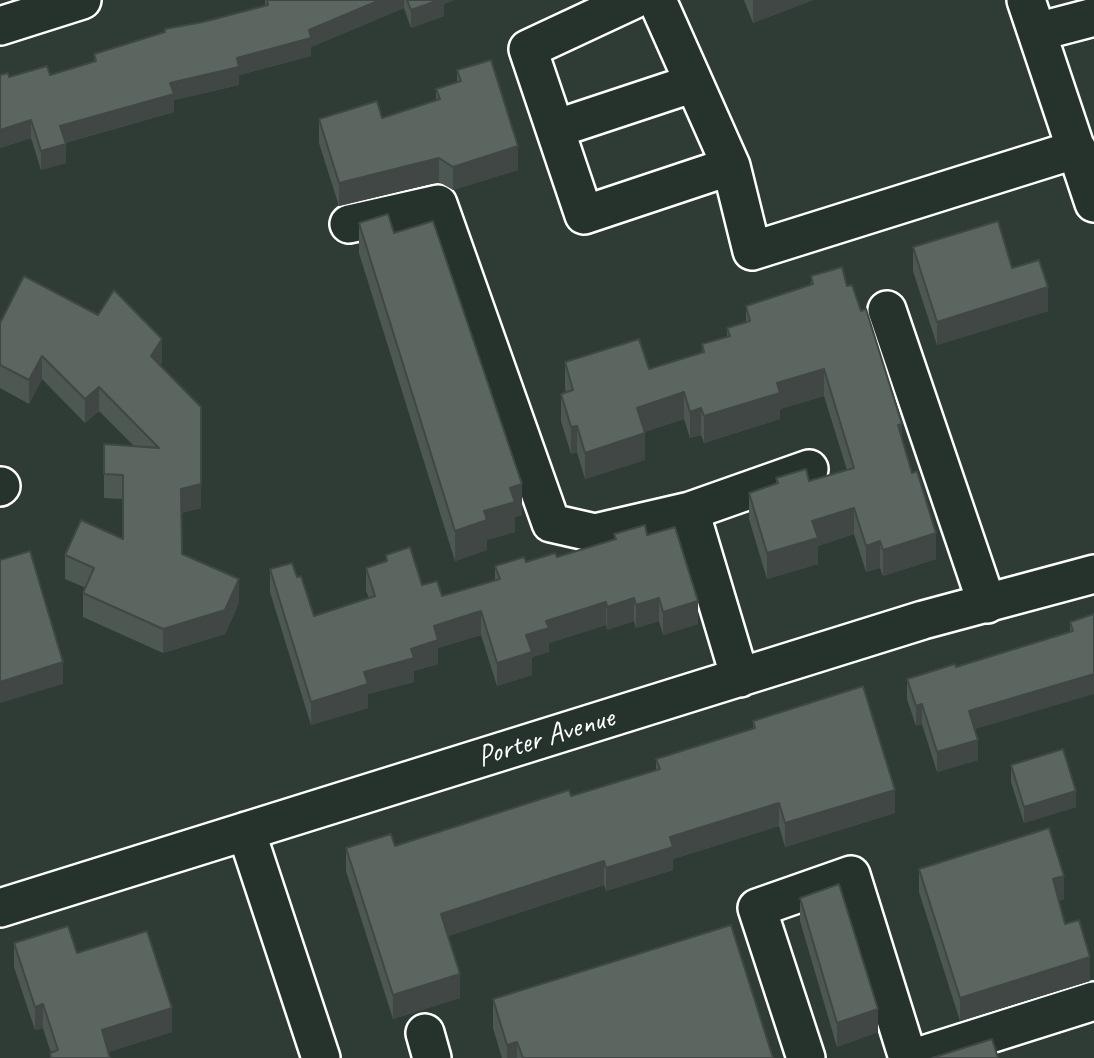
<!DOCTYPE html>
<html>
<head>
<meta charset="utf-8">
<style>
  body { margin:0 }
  canvas { display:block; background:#2f3b35 }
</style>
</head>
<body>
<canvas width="1094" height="1058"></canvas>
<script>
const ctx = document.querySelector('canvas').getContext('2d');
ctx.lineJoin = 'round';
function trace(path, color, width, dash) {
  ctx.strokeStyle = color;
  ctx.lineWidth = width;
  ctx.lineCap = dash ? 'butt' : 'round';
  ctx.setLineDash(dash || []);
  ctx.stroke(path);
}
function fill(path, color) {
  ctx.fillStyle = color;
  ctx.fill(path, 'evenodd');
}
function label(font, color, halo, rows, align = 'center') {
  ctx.font = font + ' Caveat,sans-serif';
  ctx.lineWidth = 5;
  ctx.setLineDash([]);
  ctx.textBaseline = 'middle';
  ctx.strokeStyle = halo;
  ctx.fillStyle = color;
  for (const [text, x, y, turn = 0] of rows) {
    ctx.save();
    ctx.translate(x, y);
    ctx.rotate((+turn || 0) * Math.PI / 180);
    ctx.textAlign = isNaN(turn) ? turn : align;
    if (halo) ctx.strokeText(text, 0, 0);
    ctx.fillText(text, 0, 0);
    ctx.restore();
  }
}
const minor = new Path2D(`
  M633 0 528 49 584 215 731 166 657 0
  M1026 0 1094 203
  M0 26 82 0
  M1037 32 1094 17
  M555 129 694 83
  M731 166 752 251 1077 149
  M349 224 438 204 551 523 595 533 690 511 740 678
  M887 310 987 604
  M0 487 1 486
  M690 511 809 469
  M246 831 321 1058
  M0 908 923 620 1094 574
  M425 1033 432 1058
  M806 1058 757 908 851 875 908 1058
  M914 1058 1094 1001`);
trace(minor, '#fff', 42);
trace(minor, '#26332d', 37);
fill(new Path2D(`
  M265 0H454L444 4V16L411 28 404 8 311 47V56L239 75V85L174 100V112L65 143 66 163 41 170 31 138 0 148V75L9 77 50 75 94 62V54L203 22 265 6Z
  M744 0H813L753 23Z
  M457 70 518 170 453 190 439 182 339 206 319 143V119L382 118 436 100V89L457 82Z
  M359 223 394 233 522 515 515 517V532L487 540V550L455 561 359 253Z
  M913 247 1012 268 1048 311 937 345 913 271Z
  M811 276 847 286 902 437 936 559 883 576 880 568 866 572 854 534 818 546V564L767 579 749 519V493L776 484V478L809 481 847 470 824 396 780 409V419L704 443 701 435 690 438 684 419 644 432 645 460 585 479 577 452 571 454 561 421V394L566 393 565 388V362L649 369 702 353V344L727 336V328L746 322V306L811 285Z
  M0 323 162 362 160 366 201 508 181 513 182 554 239 603 225 634 163 653 83 617V593L86 588 65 579V555L123 539V499L104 498V444L134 446 99 411 85 423 42 379 29 404 0 388Z
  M614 534 647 535 698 624 663 635 659 621 636 628 634 621 607 630 606 625 549 643V652L532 657V675L497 686 481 635 438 648V664L414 671V682L368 694V708L311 725 270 592V569L297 577 314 616 369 598 366 591V568L386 561V555L422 585 442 596 495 580V566L557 557 614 539Z
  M1094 614 975 729 978 760 937 772 922 724 916 726 907 699V679L956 667 1070 632V622Z
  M753 721 895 813 785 847 779 826 673 859V870L606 891 604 885 448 936 460 998 393 1019 346 871V848L395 846 571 796 656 770V759L753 729Z
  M1011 765 1076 807 1024 823 1011 782Z
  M919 869 1064 899 1059 901 1065 924 1090 981 960 1021 919 892Z
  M800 898 878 1032 837 1047 800 921Z
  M14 943 77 953 172 1032 108 1052 110 1058H50V1053H51L43 1028 35 1030 14 967Z
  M493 999 773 1058H502L493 1028Z`), '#4e5853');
fill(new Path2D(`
  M380 0H404V8L311 47V56L239 75V85L174 100V112L60 144V126L170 83 309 30Z
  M439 0H454L444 4V16L411 28V10Z
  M753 0H813L753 23Z
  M31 120V138L0 148V130Z
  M66 144V163L41 170V151Z
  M518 146V170L453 190V167Z
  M439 158V182L339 206V183Z
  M1048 287V311L937 345V322Z
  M162 339V362L151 380V356Z
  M42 356V379L29 404V380Z
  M824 369V396L780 409V419L704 443V416L777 383Z
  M99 387V411L85 423V399Z
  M684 392V419L637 434V408Z
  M701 408V435L690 438V412Z
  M902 424V451L898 425Z
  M577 426V452L571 454V427Z
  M645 433V460L585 479V453Z
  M201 484V508L181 513V489Z
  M522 484V515L515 517V532L487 540V550L455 561V531L510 488Z
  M854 508V534L818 546V564L767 579V553L812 521Z
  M936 533V559L883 576V550Z
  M880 541V568L866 572V546Z
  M239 579V603L225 634 163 653V629Z
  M634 598V621L607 630V607Z
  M659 598V621L636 628V605Z
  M698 601V624L663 635V612Z
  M606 602V625L549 643V652L532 657V675L497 686V663L526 635 546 621Z
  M481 611V635L438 648V664L414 671V682L368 694V708L311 725V702L364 672 434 626Z
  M63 662V684L0 703V682Z
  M1094 674V694L969 731V711Z
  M922 704V724L916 726V706Z
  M978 740V760L937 772V752Z
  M895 790V813L785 847V823Z
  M1076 791V807L1024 823V807Z
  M779 803V826L673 859V870L606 891V868L670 837Z
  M604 861V885L441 938V914Z
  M1064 876V899L1053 903V879Z
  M1090 957V981L960 1021V998Z
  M460 974V998L393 1019V995Z
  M43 1004V1028L35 1030V1007Z
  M172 1008V1032L102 1054V1030Z
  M878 1009V1032L837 1047V1023Z
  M517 1042V1058H507V1045Z`), '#404744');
const building = new Path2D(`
  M267 0H380L309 30 311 38 237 58 239 67 170 83 174 94 60 126 66 144 41 151 31 120 0 130V75L8 73 9 77 47 66 50 75 96 61 94 54 165 32V29L203 22 268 5Z
  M407 0H439L411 10Z
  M491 60 518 146 453 167 439 158 339 183 319 119 377 101 382 118 440 99 436 89 461 81 457 70Z
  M388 214 394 233 433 221 522 484 510 488 515 502 484 511 487 520 455 531 359 223Z
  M998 221 1012 268 1039 260 1048 287 937 322 913 247Z
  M842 267 847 286 852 285 861 311 866 309 902 424 898 425 912 473 917 471 936 533 883 550 880 541 866 546 854 508 812 521 818 538 767 553 749 493 778 483 776 478 806 469 809 481 854 468 824 369 777 383 780 393 704 416 701 408 690 412 684 392 637 408 645 433 585 453 577 426 571 427 561 394 573 390 565 362 639 339 649 369 704 352 702 344 730 336 727 328 750 321 746 306 813 284 811 276Z
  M24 276 98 315 114 290 162 339 151 356 201 407V484L181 489 182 554 239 579 225 610 163 629 83 593 94 568 65 555 81 520 123 539V475L104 474V444L159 448 99 387 85 399 42 356 29 380 0 365V323Z
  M645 525 647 535 675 527 698 601 663 612 659 598 636 605 634 598 607 607 606 602 546 621 549 628 526 635 532 652 497 663 481 611 434 626 438 640 411 649 414 658 364 672 368 684 311 702 270 569 292 563 297 577 301 576 314 616 375 596 366 568 387 561 386 555 410 547 422 585 437 581 442 596 500 579 495 566 524 557 526 562 555 553 557 557 616 539 614 534Z
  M30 551 63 662 0 682V560Z
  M1094 614V674L969 711 978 740 937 752 922 704 916 706 907 679 955 664 956 667 1073 631 1070 622Z
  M863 686 895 790 785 823 779 803 670 837 673 847 606 868 604 861 441 914 460 974 393 995 346 848 391 834 395 846 569 790 571 796 660 769 656 759 755 728 753 721Z
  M1063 749 1076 791 1024 807 1011 765Z
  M1049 828 1064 876 1053 879 1065 924 1079 920 1090 957 960 998 919 869Z
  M839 884 878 1009 837 1023 800 898Z
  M731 925 773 1058H523L517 1042 507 1045 493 999Z
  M68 926 77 953 147 931 172 1008 102 1030 110 1058H51L50 1053 58 1050 43 1004 35 1007 14 943Z
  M992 1039 998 1058H932Z`);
fill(building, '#5b6661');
trace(building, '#404744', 2);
label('30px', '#fff', '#26332d', [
  ["Porter Avenue",546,738,-17]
]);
</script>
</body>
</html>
